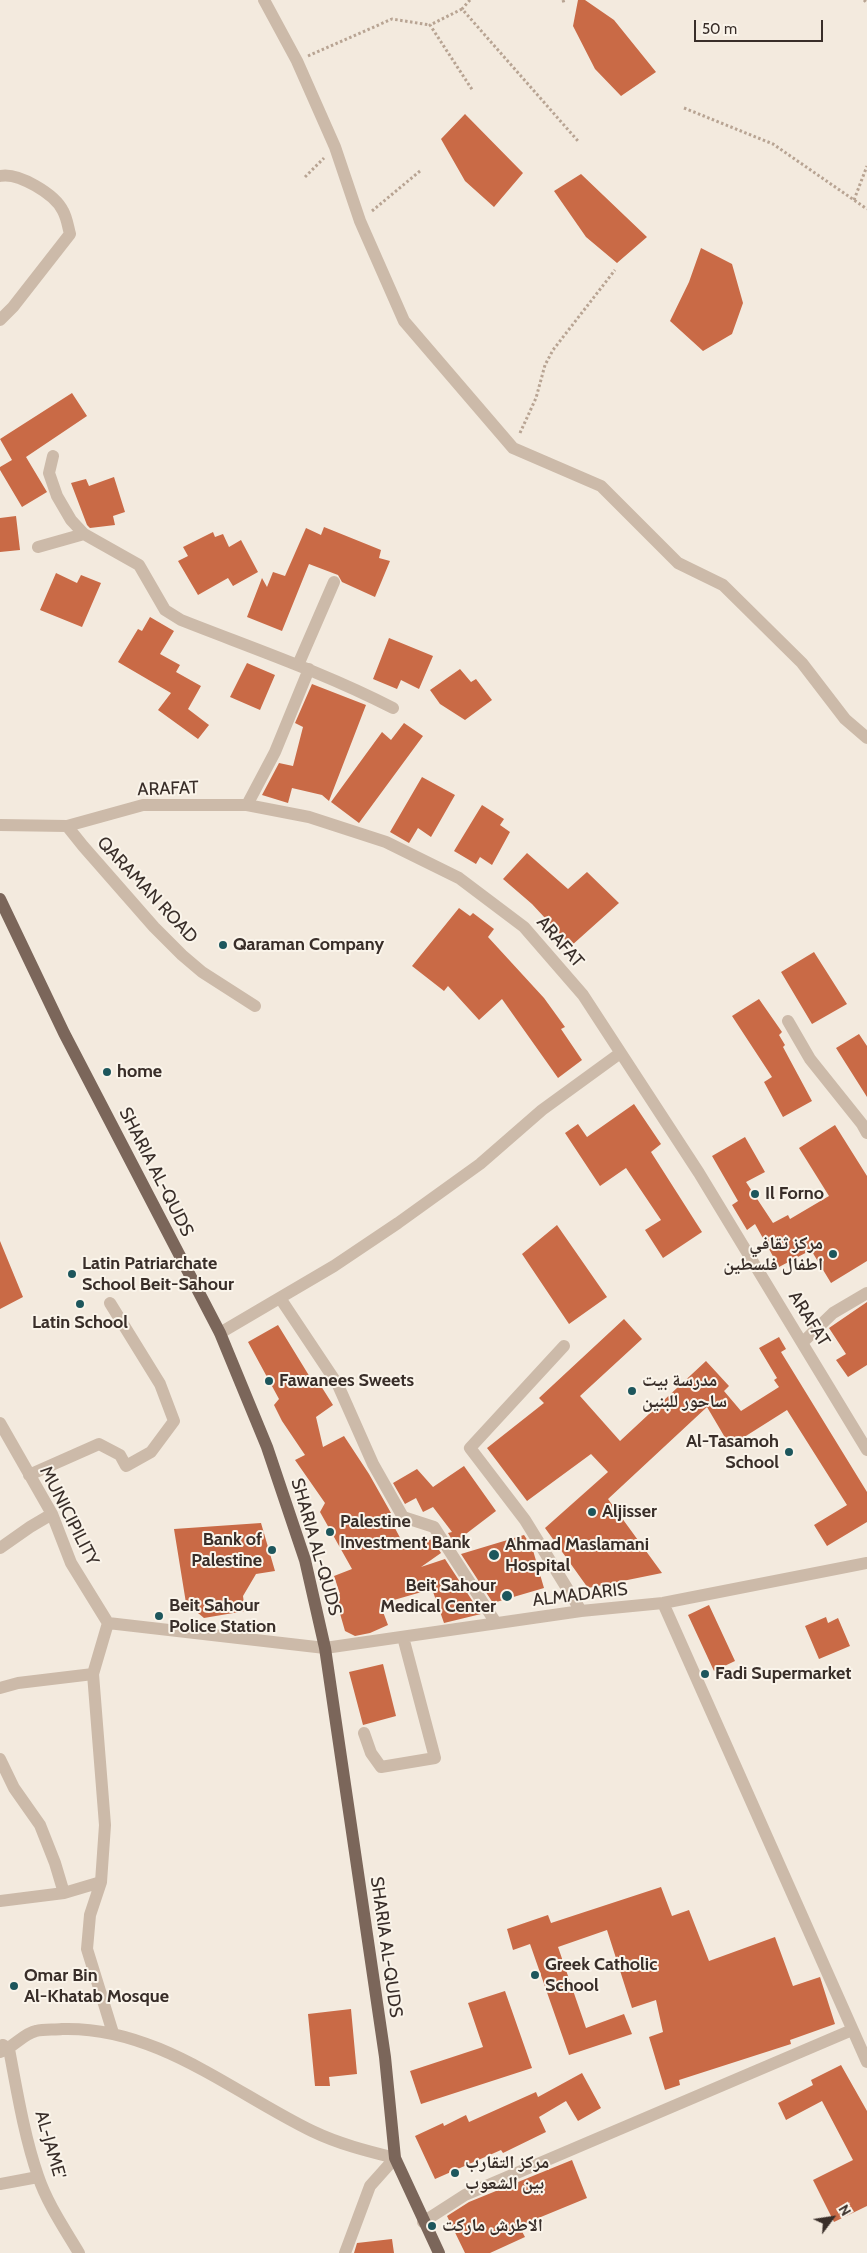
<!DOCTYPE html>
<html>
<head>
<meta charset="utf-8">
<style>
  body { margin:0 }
  #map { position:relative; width:867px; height:2253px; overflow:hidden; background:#f3eade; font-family:Cabin,sans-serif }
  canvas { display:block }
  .north { position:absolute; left:807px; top:2193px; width:50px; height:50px; -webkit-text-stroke:4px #faf4ea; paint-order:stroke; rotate:59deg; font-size:14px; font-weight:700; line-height:20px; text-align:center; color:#392e29 }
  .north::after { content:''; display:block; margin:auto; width:18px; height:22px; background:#392e29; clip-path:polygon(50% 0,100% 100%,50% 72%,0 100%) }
  .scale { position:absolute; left:694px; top:20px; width:129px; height:22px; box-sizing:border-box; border:2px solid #392e29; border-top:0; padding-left:6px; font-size:15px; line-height:18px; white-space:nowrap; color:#392e29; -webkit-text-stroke:4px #faf4ea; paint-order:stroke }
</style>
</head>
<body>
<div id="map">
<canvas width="867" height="2253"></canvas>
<div class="north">N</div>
<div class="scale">50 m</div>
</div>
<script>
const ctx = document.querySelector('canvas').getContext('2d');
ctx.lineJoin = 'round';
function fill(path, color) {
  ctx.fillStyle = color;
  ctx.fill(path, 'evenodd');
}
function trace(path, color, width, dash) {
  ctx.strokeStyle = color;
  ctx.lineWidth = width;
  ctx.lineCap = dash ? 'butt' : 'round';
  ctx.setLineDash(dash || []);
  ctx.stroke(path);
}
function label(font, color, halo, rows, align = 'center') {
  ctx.font = font + ' Cabin,"Noto Naskh Arabic",sans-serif';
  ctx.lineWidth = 4;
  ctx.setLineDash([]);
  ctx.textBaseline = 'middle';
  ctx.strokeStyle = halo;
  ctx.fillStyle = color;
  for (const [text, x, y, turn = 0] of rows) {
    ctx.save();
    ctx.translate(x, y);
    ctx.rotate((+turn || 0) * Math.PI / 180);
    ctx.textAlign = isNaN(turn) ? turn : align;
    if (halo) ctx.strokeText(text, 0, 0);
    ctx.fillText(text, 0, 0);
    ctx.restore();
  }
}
fill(new Path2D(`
  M578 0H585L614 20 656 72 621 96 595 69 573 26Z
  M465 114 523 173 494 207 465 181 441 139Z
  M581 174 647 237 617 263 586 237 554 191Z
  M701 248 732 264 743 303 732 334 703 351 670 321 689 282Z
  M72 393 87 416 26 457 47 492 22 507 0 470V467L12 460 0 439Z
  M114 477 125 512 113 516 115 525 90 528 87 525 71 483 86 479 89 486Z
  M16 516 20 550 0 552V518Z
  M324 527 381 550 379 558 390 561 375 597 342 582 338 575 309 564 282 631 247 617 262 578 267 587 273 572 285 576 306 528 321 535Z
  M213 532 215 537 223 534 229 547 241 540 258 572 233 586 228 578 198 595 178 561 188 556 183 547Z
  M56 573 77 583 81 575 101 583 82 627 40 610Z
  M150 617 174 631 160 654 180 665 176 672 201 686 188 709 209 725 198 739 158 710 171 693 118 662 138 629 142 631Z
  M389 638 433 656 419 689 401 680 397 689 373 679Z
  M247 663 275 675 260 710 230 697Z
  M460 669 471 682 476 679 492 700 465 720 440 704 430 690Z
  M312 684 366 705 329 801 322 795 292 788 288 803 262 795 279 763 293 766 303 727 295 723Z
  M404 723 423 736 359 823 331 802 382 732 391 740Z
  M422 777 455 795 431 837 418 828 409 843 390 832Z
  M482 805 504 819 500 825 510 832 492 865 480 857 476 864 454 851Z
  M527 853 568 889 587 872 619 903 571 946 532 904 503 879Z
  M459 908 470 916 473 913 494 929 488 937 544 998 565 1027 561 1029 582 1060 558 1078 502 999 479 1020 448 986 444 991 412 966Z
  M814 952 847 1004 812 1024 781 972Z
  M759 999 782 1032 779 1035 785 1045 783 1047 812 1101 783 1117 764 1082 772 1077 732 1016Z
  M859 1034 867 1046V1097L836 1048Z
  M634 1104 661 1144 651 1152 702 1232 663 1258 645 1230 661 1220 626 1168 600 1186 565 1133 578 1124 587 1137Z
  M835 1125 867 1176V1261L831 1283 811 1250 779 1267 755 1224 747 1230 732 1205 738 1201 712 1156 745 1137 765 1172 746 1182 773 1223 788 1215 790 1219 829 1196 799 1148Z
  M557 1225 607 1297 569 1324 522 1254Z
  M0 1241 23 1297 0 1309Z
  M867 1302V1365L848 1377 836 1360 846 1354 829 1328Z
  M624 1319 642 1339 580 1396 620 1441 706 1361 729 1386 724 1391 741 1411 779 1387 774 1380 777 1378 759 1348 779 1337 786 1349 781 1352 867 1492V1522L827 1546 814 1525 847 1505 787 1410 730 1446 707 1407 608 1499 662 1573 588 1588 545 1528 608 1472 591 1454 527 1501 487 1448 544 1403 539 1398Z
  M278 1325 316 1387 321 1386 333 1405 316 1417 323 1447 344 1436 369 1474 391 1513 388 1515 406 1549 432 1539 441 1553 421 1567 445 1559 481 1614 444 1623 432 1589 380 1604 388 1625 370 1633 355 1636 345 1631 335 1596 340 1594 334 1576 352 1569 320 1512 325 1503 295 1460 305 1455 282 1421 274 1405 279 1399 248 1342Z
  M464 1466 496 1511 454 1543 448 1533 452 1532 433 1507 423 1512 416 1498 405 1504 393 1483 417 1469 433 1487Z
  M261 1523 275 1571 256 1574 243 1596 245 1611 204 1618 186 1603 174 1529Z
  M524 1535 532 1547 544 1588 493 1603 461 1554Z
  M709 1605 735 1661 714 1671 688 1615Z
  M826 1617 828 1623 838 1618 850 1646 819 1659 805 1626Z
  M383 1664 396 1716 363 1725 349 1672Z
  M661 1887 672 1916 689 1910 709 1961 775 1937 793 1986 820 1977 835 2024 790 2040 791 2044 679 2080 680 2085 665 2090 649 2037 663 2032 656 2000 632 2008 607 1930 558 1947 586 2028 624 2014 632 2034 569 2055 530 1944 513 1950 507 1929 548 1915 551 1923Z
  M505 1991 532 2068 421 2104 410 2071 483 2047 468 2003Z
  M351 2009 357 2074 329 2077 330 2086H315L308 2014Z
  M841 2065 867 2111V2206L834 2222 813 2180 853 2160 822 2101 786 2120 778 2103 813 2085 811 2080Z
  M582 2073 601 2108 578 2121 566 2101 539 2117 546 2132 503 2153 501 2150 435 2179 415 2136 443 2123 444 2126 466 2115 469 2122 536 2092 538 2097Z
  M572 2160 587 2198 519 2226 525 2237 490 2253H465L447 2216 469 2202Z
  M392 2239 394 2253H354L357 2243Z`), '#c96a46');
trace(new Path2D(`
  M470 0 462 9 578 141
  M563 0 564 3
  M864 0 867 3
  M462 9 430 25 473 91
  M308 56 392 19 430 25
  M684 108 773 144 867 209
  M305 177 324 158
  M854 200 867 166
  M372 211 420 171
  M520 433 536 398 545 365 553 350 615 270`), '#b8a493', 3, [2.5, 2.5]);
trace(new Path2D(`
  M264 0 297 61 335 147 360 221 404 321 513 448 601 486 678 563 723 585 802 663 845 719 867 738
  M0 176C18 172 55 194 63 211 67 218 68 227 70 234L13 307 0 320
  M53 456 49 473 57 496 71 520 84 534 139 565 165 610 181 620C252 648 325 673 393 708
  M38 547 84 534
  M298 665 334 582
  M247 805 275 752 309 669
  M0 825 67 826 143 805H247L309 817 386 842 459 878 524 927 583 995 699 1173 867 1450
  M67 826 83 846 154 927 182 955 202 972 255 1006
  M788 1021 810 1059 862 1124 867 1133
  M280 1298 338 1385 373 1464 403 1517 434 1527 496 1623
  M220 1333 334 1266 398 1223 480 1164 542 1110 619 1054
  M803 1342 833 1313 867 1293
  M564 1346 470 1448 525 1520 581 1611
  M0 1423 52 1514 71 1563 108 1623
  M29 1475 99 1444 120 1455 126 1466 151 1452 174 1421 160 1384 110 1303
  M0 1548 30 1527 52 1514
  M663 1603 867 2062
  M108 1623 325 1648 581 1611 663 1603 867 1563
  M0 1688 18 1683 93 1674
  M364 1733 371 1753 381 1767 435 1758 403 1637
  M0 1759 14 1788 40 1825 55 1863 64 1893
  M101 1882 90 1915 87 1949 113 2033
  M0 1901 64 1893 101 1882 105 1825 93 1674 108 1623
  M3 2045 9 2049C17 2091 24 2135 38 2176 47 2203 64 2228 79 2253
  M0 2052C13 2048 24 2033 36 2031 44 2029 54 2030 62 2029 156 2026 232 2092 312 2131 339 2144 367 2151 395 2158L370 2186 345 2253
  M0 2184 38 2177
  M423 2222 465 2195 852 2030`), '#ccbaa9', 12);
trace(new Path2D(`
  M0 899 64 1033 220 1333 267 1447 305 1560 325 1648 385 2057 395 2158 439 2253`), '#7b665a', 12);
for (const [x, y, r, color] of [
  [223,945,5,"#1d565c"],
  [107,1072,5,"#1d565c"],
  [755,1194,5,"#1d565c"],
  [833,1254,5,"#1d565c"],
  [72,1274,5,"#1d565c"],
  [80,1304,5,"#1d565c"],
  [269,1381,5,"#1d565c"],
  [632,1391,5,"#1d565c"],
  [789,1452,5,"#1d565c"],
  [592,1512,5,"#1d565c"],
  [330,1532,5,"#1d565c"],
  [272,1550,5,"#1d565c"],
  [494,1555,6,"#1d565c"],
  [507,1596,6,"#1d565c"],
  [159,1616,5,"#1d565c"],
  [705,1674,5,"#1d565c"],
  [535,1975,5,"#1d565c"],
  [14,1986,5,"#1d565c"],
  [455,2173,5,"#1d565c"],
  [432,2226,5,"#1d565c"]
]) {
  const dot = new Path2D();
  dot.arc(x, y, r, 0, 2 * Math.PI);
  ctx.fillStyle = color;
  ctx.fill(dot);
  trace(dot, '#faf4ea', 2);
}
label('18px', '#392e29', '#faf4ea', [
  ["ARAFAT",168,789,-2],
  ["QARAMAN ROAD",147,890,47],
  ["ARAFAT",560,942,49],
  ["SHARIA AL-QUDS",156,1172,63],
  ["ARAFAT",809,1319,58],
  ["MUNICIPILITY",69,1516,63],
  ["SHARIA AL-QUDS",316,1547,74],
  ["ALMADARIS",580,1595,-7],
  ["SHARIA AL-QUDS",386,1947,82],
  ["AL-JAME'",50,2145,74]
]);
label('bold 18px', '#392e29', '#faf4ea', [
  ["Qaraman Company",233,945],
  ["home",117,1072],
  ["Il Forno",765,1194],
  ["مركز ثقافي",823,1244,"right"],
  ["اطفال فلسطين",823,1265,"right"],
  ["Latin Patriarchate",82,1264],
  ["School Beit-Sahour",82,1285],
  ["Latin School",80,1323,"center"],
  ["Fawanees Sweets",279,1381],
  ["مدرسة بيت",642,1381],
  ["ساحور للبنين",642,1402],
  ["Al-Tasamoh",779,1442,"right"],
  ["School",779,1463,"right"],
  ["Aljisser",602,1512],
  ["Palestine",340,1522],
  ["Investment Bank",340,1543],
  ["Bank of",262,1540,"right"],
  ["Palestine",262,1561,"right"],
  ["Ahmad Maslamani",505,1545],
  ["Hospital",505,1566],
  ["Beit Sahour",496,1586,"right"],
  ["Medical Center",496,1607,"right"],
  ["Beit Sahour",169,1606],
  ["Police Station",169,1627],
  ["Fadi Supermarket",715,1674],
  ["Greek Catholic",545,1965],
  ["School",545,1986],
  ["Omar Bin",24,1976],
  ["Al-Khatab Mosque",24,1997],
  ["مركز التقارب",465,2163],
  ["بين الشعوب",465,2184],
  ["الاطرش ماركت",442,2226]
], 'left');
</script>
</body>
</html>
